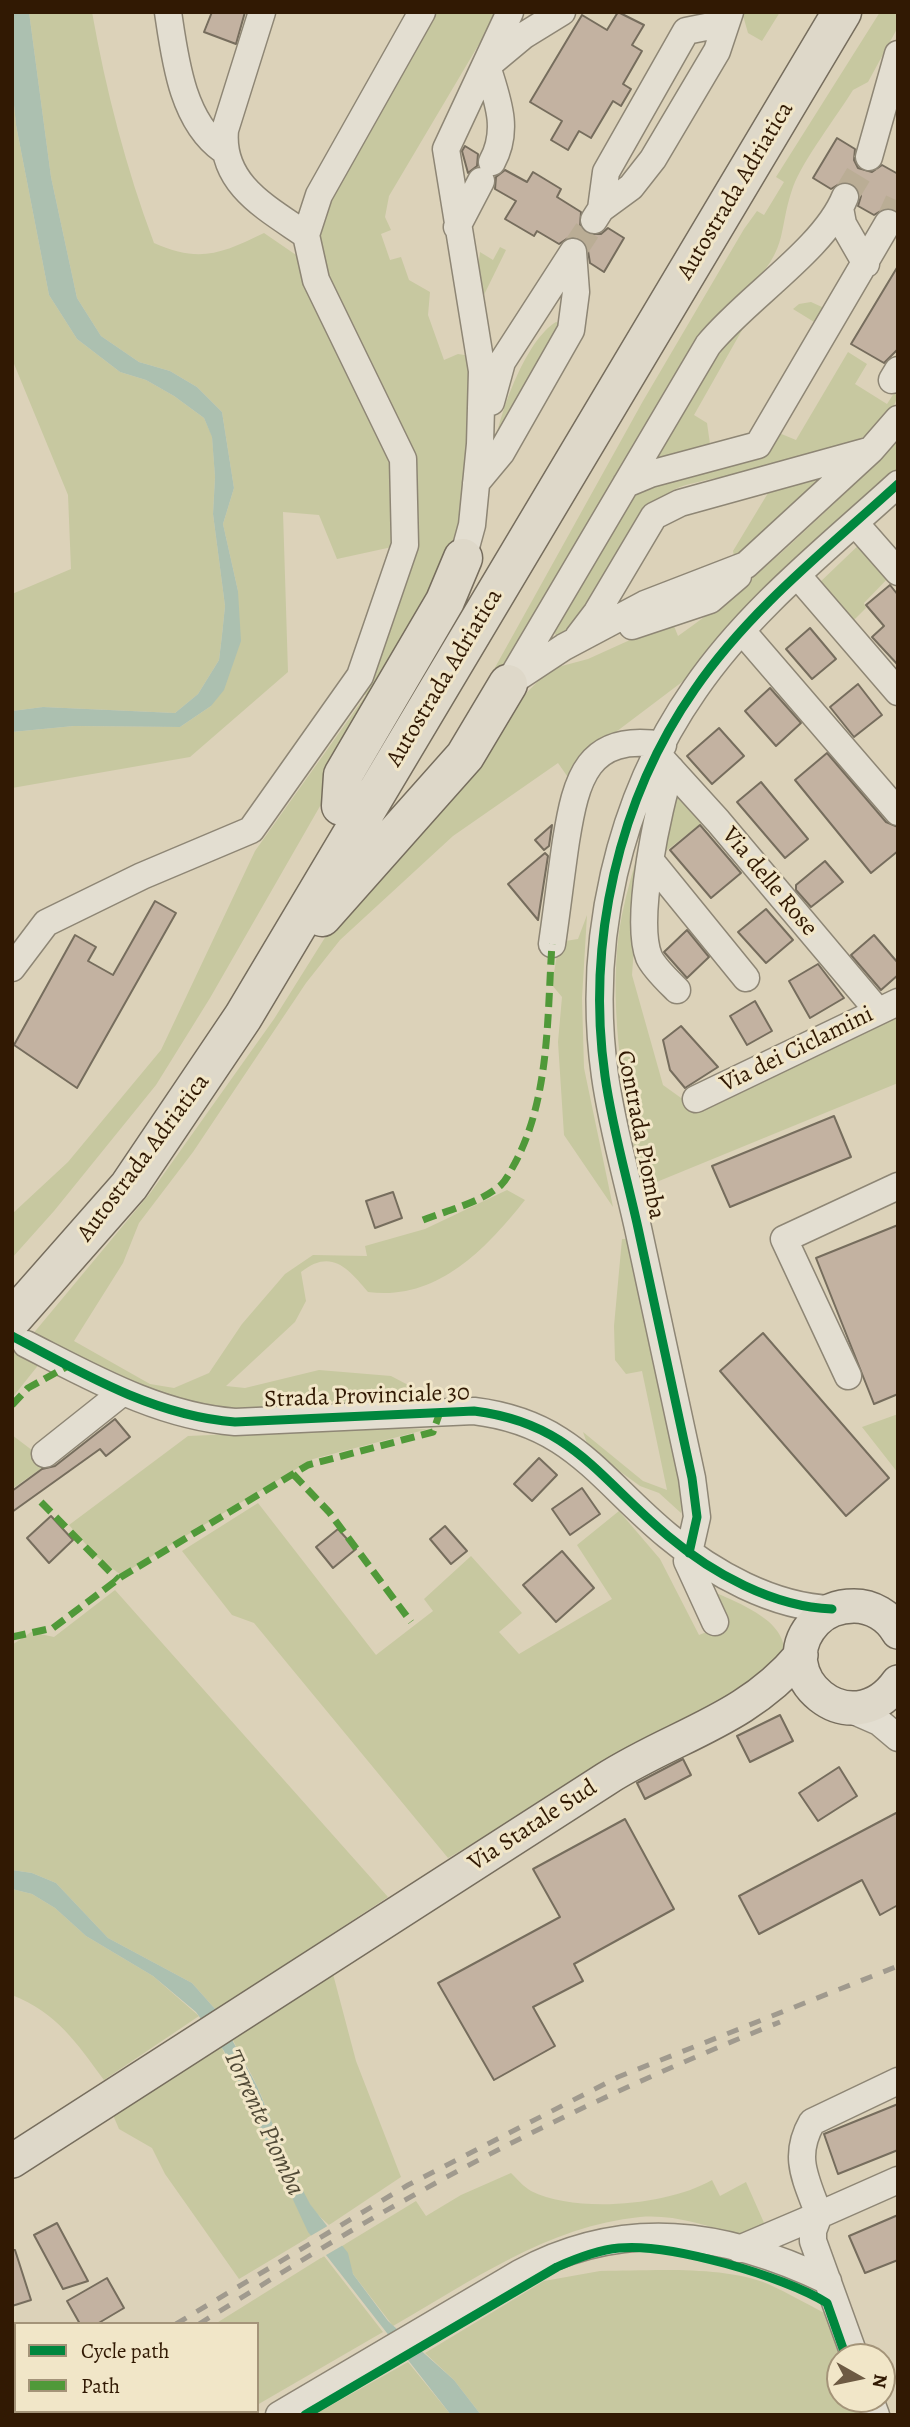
<!DOCTYPE html>
<html>
<head>
<meta charset="utf-8">
<style>
  body { margin:0 }
  #map { position:relative; width:910px; height:2427px; overflow:hidden; background:#dcd2b9; font-family:Alegreya,serif }
  canvas { display:block }
  .frame { position:absolute; inset:0; border:14px solid #311903; pointer-events:none }
  .legend { position:absolute; left:14px; top:2322px; width:245px; height:91px; box-sizing:border-box; background:#f1e6c8; border:2px solid #a49479; margin:0; padding:9px 12px; list-style:none; font-size:21px; color:#311903 }
  .legend li { display:flex; align-items:center; gap:14px; height:35px }
  .legend b { width:35px; border:2px solid #a49479 }
  .north { position:absolute; left:826px; top:2343px; width:70px; height:70px; box-sizing:border-box; background:#f1e6c8; border:2px solid #a49479; border-radius:50%; rotate:99deg; font-size:19px; font-weight:700; line-height:28px; text-align:center; color:#311903 }
  .north::after { content:''; display:block; margin:auto; width:24px; height:32px; background:#6d5a43; clip-path:polygon(50% 0,100% 100%,50% 72%,0 100%) }
</style>
</head>
<body>
<div id="map">
<canvas width="910" height="2427"></canvas>
<div class="frame"></div>
<ul class="legend">
<li><b style="height:9px;background:#00873e"></b>Cycle path</li>
<li><b style="height:9px;background:#509939"></b>Path</li>
</ul>
<div class="north">N</div>
</div>
<script>
const ctx = document.querySelector('canvas').getContext('2d');
ctx.lineJoin = 'round';
function fill(path, color) {
  ctx.fillStyle = color;
  ctx.fill(path, 'evenodd');
}
function trace(path, color, width, dash) {
  ctx.strokeStyle = color;
  ctx.lineWidth = width;
  ctx.lineCap = dash ? 'butt' : 'round';
  ctx.setLineDash(dash || []);
  ctx.stroke(path);
}
function label(font, color, halo, rows, align = 'center') {
  ctx.font = font + ' Alegreya,serif';
  ctx.lineWidth = 6;
  ctx.setLineDash([]);
  ctx.textBaseline = 'middle';
  ctx.strokeStyle = halo;
  ctx.fillStyle = color;
  for (const [text, x, y, turn = 0] of rows) {
    ctx.save();
    ctx.translate(x, y);
    ctx.rotate((+turn || 0) * Math.PI / 180);
    ctx.textAlign = isNaN(turn) ? turn : align;
    if (halo) ctx.strokeText(text, 0, 0);
    ctx.fillText(text, 0, 0);
    ctx.restore();
  }
}
fill(new Path2D(`
  M29 12H92C106 91 126 168 154 243 199 263 221 254 264 233L299 257 392 463V547L337 559 319 515 283 512 288 672 190 757 12 788V732L74 726 180 727 211 706 238 591 223 524 234 488 222 412 197 387 170 371 139 362 101 336 77 298 51 177Z
  M429 12H498L389 196 385 217 391 230 381 234 390 260 401 257 409 280 430 292 428 315 444 360 458 354 471 356 463 527 382 698 210 998 156 1085 54 1211 12 1258V1214L68 1162 161 1050 255 851 366 695 359 692 414 520 329 298 314 219Z
  M742 12H780L762 41 748 33Z
  M880 12H898V27L868 82 853 90C837 116 803 160 793 187 778 230 789 246 753 284L447 754 643 401 744 229 757 211 764 215 784 182 776 177Z
  M12 85 16 125 49 295 77 339 120 372 146 380 174 396 204 418 212 436 215 477 213 514 225 606 222 635 219 660 198 694 175 713 43 707 12 711V594L71 569 68 495 12 359Z
  M500 247 506 250 480 303 476 286 480 252 493 260Z
  M811 302 822 307 826 316 819 325 793 309 799 304Z
  M750 316 694 415 707 423 711 451 654 459 730 333Z
  M556 322 562 324 495 443C501 410 526 340 556 322Z
  M848 352 867 364 855 384 887 404 898 387C898 462 732 469 680 487 641 501 606 581 580 615 574 624 565 631 558 638L553 631 623 509 643 488 779 433 796 440Z
  M898 439V469L816 543 686 679 596 747 572 783 558 763 453 836 340 940 306 983 193 1152 139 1223 123 1263 74 1341 150 1384 174 1388 209 1373 242 1324 285 1274 313 1255 367 1256 365 1246 425 1229 507 1190 525 1200C485 1250 437 1301 368 1292 348 1268 331 1248 301 1272L306 1301 295 1322 226 1386 245 1388 319 1370 391 1376 433 1398 363 1405 192 1410 27 1341 151 1192 274 1019 336 920 508 712 540 679 558 667 588 659 672 621 678 636C752 585 815 521 881 459Z
  M831 470 755 547 734 556 733 551 768 493 776 485Z
  M865 539 893 573 864 603 866 608 850 624 817 585Z
  M686 791 708 818 666 851 660 843 669 804Z
  M656 792 640 864 632 975 663 1085 695 1108 898 1013V1083L642 1188C626 1105 608 1017 619 932 626 885 644 838 656 792Z
  M587 915 582 998 584 1068 613 1207 564 1135 558 1042 562 997 552 985 559 942 578 939Z
  M622 1239H627L684 1489 681 1513 659 1493 640 1486 589 1449 583 1432 643 1481 667 1490 642 1371 626 1374 615 1360 614 1326Z
  M22 1346 44 1358 12 1398V1355Z
  M898 1414V1473L862 1427Z
  M371 1428 428 1429 313 1459 121 1575 97 1557 69 1525 188 1436Z
  M12 1435 49 1463 12 1489Z
  M258 1503 376 1655 433 1611 424 1599 471 1556 522 1613 499 1632 519 1654 612 1599 577 1545 619 1511 660 1559 699 1635 722 1626 706 1588C738 1604 799 1622 781 1667L448 1858 254 1623 232 1615 182 1551Z
  M115 1590 388 1897 216 2010 192 1983 108 1938 56 1883 32 1873 12 1870V1645L31 1632 54 1637Z
  M12 1889 32 1894 55 1908 86 1936 153 1976 199 2016 104 2080C76 2042 57 2013 12 1995Z
  M333 1974 356 2061 401 2177 329 2225C289 2192 278 2131 257 2086 250 2070 240 2055 232 2038Z
  M221 2046 311 2236 239 2279 165 2174 152 2148 119 2129 113 2115Z
  M511 2173C517 2179 524 2187 531 2191 577 2214 669 2205 712 2180L720 2196 746 2182 765 2225 742 2234H735C705 2225 672 2214 640 2217 548 2226 472 2281 393 2326L353 2274 342 2246 416 2201 426 2216 461 2195Z
  M324 2256 383 2332 257 2405V2324H215Z
  M600 2271C650 2271 721 2265 768 2284 788 2293 807 2304 826 2314L842 2357 840 2399H857L863 2415H481L454 2380 425 2353 544 2281Z
  M408 2362 451 2415H314Z
  M84 2411H247L241 2415H78Z`), '#c7c8a0');
fill(new Path2D(`
  M12 12H29L51 177 77 298 101 336 139 362 170 371 197 387 222 412 234 488 223 524 238 591 241 641 224 690 211 706 180 727 74 726 12 732V711L43 707 175 713 198 694 219 660 222 635 225 606 213 514 215 477 212 437 204 418 174 396 146 380 120 372 77 339 49 295 16 125 12 85Z
  M12 1870 32 1873 56 1883 108 1938 192 1983 216 2010 257 2086 290 2166 310 2204 348 2253 353 2274 388 2321 454 2380 481 2415H451L308 2232 224 2051 196 2012 153 1976 86 1936 55 1908 32 1894 12 1889Z`), '#acc0b0');
fill(new Path2D(`
  M331 2224 345 2244 321 2258 307 2238Z`), '#dcd2b9');
const building = new Path2D(`
  M212 12H245L236 44 204 32Z
  M618 12 644 25 632 45 642 51 623 84 631 89 621 106 613 101 591 138 579 131 568 150 551 140 562 121 530 102 582 15 607 30Z
  M837 138 855 149 854 160 858 168 872 172 882 165 898 174V211L887 207 874 215 858 206 861 196 853 184 844 181 831 189 813 178Z
  M465 146 478 154 477 166 468 173 462 151Z
  M505 170 527 182 533 172 561 189 557 197 581 212 580 227 586 234H601L608 228 624 238 604 272 590 263 587 245 581 238 571 236 559 244 537 231 534 236 505 219 516 201 495 189 496 177Z
  M898 266V349L884 363 851 344Z
  M890 585 898 595V665L872 637 884 626 866 605Z
  M810 628 836 659 812 679 786 649Z
  M858 684 882 715 854 737 830 707Z
  M770 688 801 723 776 746 745 711Z
  M719 728 744 756 712 784 687 756Z
  M827 753 886 822 898 827V851L871 873 795 780Z
  M761 782 808 839 785 858 737 802Z
  M552 825 549 846 544 850 535 840Z
  M700 825 741 873 711 898 670 850Z
  M545 853 548 856 538 920 508 884Z
  M825 861 843 882 811 907 796 890V885Z
  M155 901 176 913 77 1088 14 1045 75 935 96 947 88 961 113 975Z
  M766 909 793 940 766 963 738 932Z
  M687 930 709 957 687 978 664 952Z
  M874 935 898 963V975L881 990 851 955Z
  M818 964 844 998 810 1018 789 981Z
  M755 1001 772 1031 747 1045 730 1016Z
  M681 1026 718 1067 685 1088 670 1070 663 1040Z
  M834 1116 851 1157 730 1207 712 1166Z
  M393 1192 402 1218 375 1228 366 1201Z
  M898 1225V1394L874 1404 816 1258Z
  M763 1333 889 1478 846 1516 720 1371Z
  M115 1419 130 1437 106 1456 100 1449 12 1512V1491L42 1469 55 1466Z
  M539 1458 557 1475 532 1501 514 1484Z
  M582 1488 600 1514 570 1535 552 1509Z
  M51 1516 73 1540 49 1563 27 1538Z
  M445 1526 467 1551 451 1564 430 1539Z
  M338 1529 356 1549 333 1568 316 1547Z
  M562 1551 594 1588 556 1622 523 1585Z
  M780 1715 793 1741 750 1762 737 1736Z
  M683 1759 691 1775 645 1799 637 1783Z
  M839 1767 857 1796 818 1821 799 1793Z
  M898 1812V1905L880 1915 862 1880 759 1934 739 1896Z
  M625 1819 674 1909 574 1964 583 1981 533 2007 555 2046 494 2080 438 1983 560 1917 533 1869Z
  M898 2104V2150L838 2174 824 2134Z
  M898 2215V2260L865 2273 849 2236Z
  M57 2223 88 2281 63 2289 34 2235Z
  M12 2250H15L31 2300 12 2306Z
  M107 2278 124 2308 97 2324H80L67 2301Z`);
fill(building, '#c3b2a1');
trace(building, '#766d5d', 2);
trace(new Path2D(`
  M845 197 869 157
  M888 223 898 201
  M573 252 594 220`), '#baad95', 26, [26, 13]);
const minor = new Path2D(`
  M168 12C175 59 182 121 223 150
  M262 12 225 130C220 184 267 208 306 235
  M869 157 898 54
  M492 162C510 129 497 99 487 66L523 36 562 12
  M840 208 843 224 866 264
  M601 209 606 172 686 31 726 23
  M594 220 601 209 631 187 653 159 717 51 730 12
  M457 227 481 181
  M892 380 898 370
  M491 402 502 362 573 252
  M476 483 501 453 571 330 576 292 573 252
  M626 484 650 474 758 445 888 223
  M855 523 898 572
  M463 558 472 525 480 444 482 371 446 149 510 12
  M798 576 898 692
  M632 626 710 600 738 576
  M742 631 898 812
  M578 637 597 612 654 516 680 503 868 451
  M514 680 564 647 645 604 746 565 871 450 898 419
  M508 684 708 345C745 299 824 249 845 197
  M658 755 718 821 878 1011
  M671 769C658 808 634 920 649 957 654 968 668 981 677 990
  M650 860 746 978
  M552 944C557 910 561 875 566 841 576 779 587 732 663 745
  M12 968 46 923 142 876 251 830 360 676 405 545 403 459 316 280 306 235 319 195 422 12
  M696 1099 898 1002
  M26 1344C93 1378 159 1416 235 1422L474 1411C572 1423 599 1479 668 1536 712 1573 773 1607 832 1609
  M848 1376 784 1239 898 1186
  M45 1454 123 1392
  M715 1622 687 1561 697 1517 692 1478C674 1395 656 1311 638 1228 627 1178 612 1127 605 1076 586 943 618 799 695 689 749 610 828 548 898 484
  M847 1708 879 1722 898 1738
  M739 2249 819 2215C806 2179 792 2157 812 2122L898 2081
  M855 2357 813 2241V2231L819 2215 898 2180
  M870 2399 876 2415
  M279 2415 520 2273C624 2217 724 2231 828 2281`);
const major = new Path2D(`
  M898 1632C889 1616 872 1606 854 1606 839 1606 825 1611 815 1622 766 1674 851 1748 898 1682
  M12 2161C211 2035 408 1906 606 1779 675 1735 746 1721 801 1655`);
const highway = new Path2D(`
  M341 806 343 775 445 601 463 558
  M322 917 465 756 508 684
  M12 1319 129 1186 243 1017 842 12`);
trace(minor, '#8e8675', 29);
trace(major, '#766d5d', 36);
trace(highway, '#766d5d', 41);
trace(minor, '#e3ded1', 26);
trace(major, '#ded8c9', 33);
trace(highway, '#ded8c9', 38);
trace(new Path2D(`
  M176 2324 408 2185 618 2077 898 1966
  M199 2324C270 2280 341 2235 414 2195 532 2129 655 2072 780 2022
  M27 2415 33 2411
  M50 2415 56 2411`), '#a09a8e', 5, [12, 12]);
trace(new Path2D(`
  M423 1220C448 1210 480 1203 501 1185 507 1179 511 1170 515 1163 550 1097 547 1017 552 944
  M12 1405 28 1388 68 1366
  M293 1474 329 1512 411 1622
  M41 1502 118 1580
  M12 1637 53 1628 121 1577 308 1465 433 1432 440 1412
  M112 2415 118 2411`), '#509939', 7, [14, 7]);
trace(new Path2D(`
  M12 1336C83 1374 155 1416 235 1422L474 1411C572 1423 599 1479 668 1536 712 1573 773 1607 832 1609
  M689 1553 697 1517 692 1478C674 1395 656 1311 638 1228 627 1178 612 1127 605 1076 586 943 618 799 695 689 749 610 828 548 898 484
  M305 2415 557 2267C577 2258 597 2250 619 2248 670 2243 783 2276 827 2303L846 2357`), '#00873e', 9);
label('24px', '#311903', '#f1e6c8', [
  ["Autostrada Adriatica",736,191,-59],
  ["Autostrada Adriatica",445,678,-59],
  ["Via delle Rose",769,882,50],
  ["Via dei Ciclamini",797,1050,-26],
  ["Contrada Piomba",640,1135,79],
  ["Autostrada Adriatica",144,1158,-53],
  ["Strada Provinciale 30",367,1397,-2],
  ["Via Statale Sud",533,1826,-33]
]);
label('italic 26px', '#504936', '#f1e6c8', [
  ["Torrente Piomba",263,2123,65]
]);
</script>
</body>
</html>
